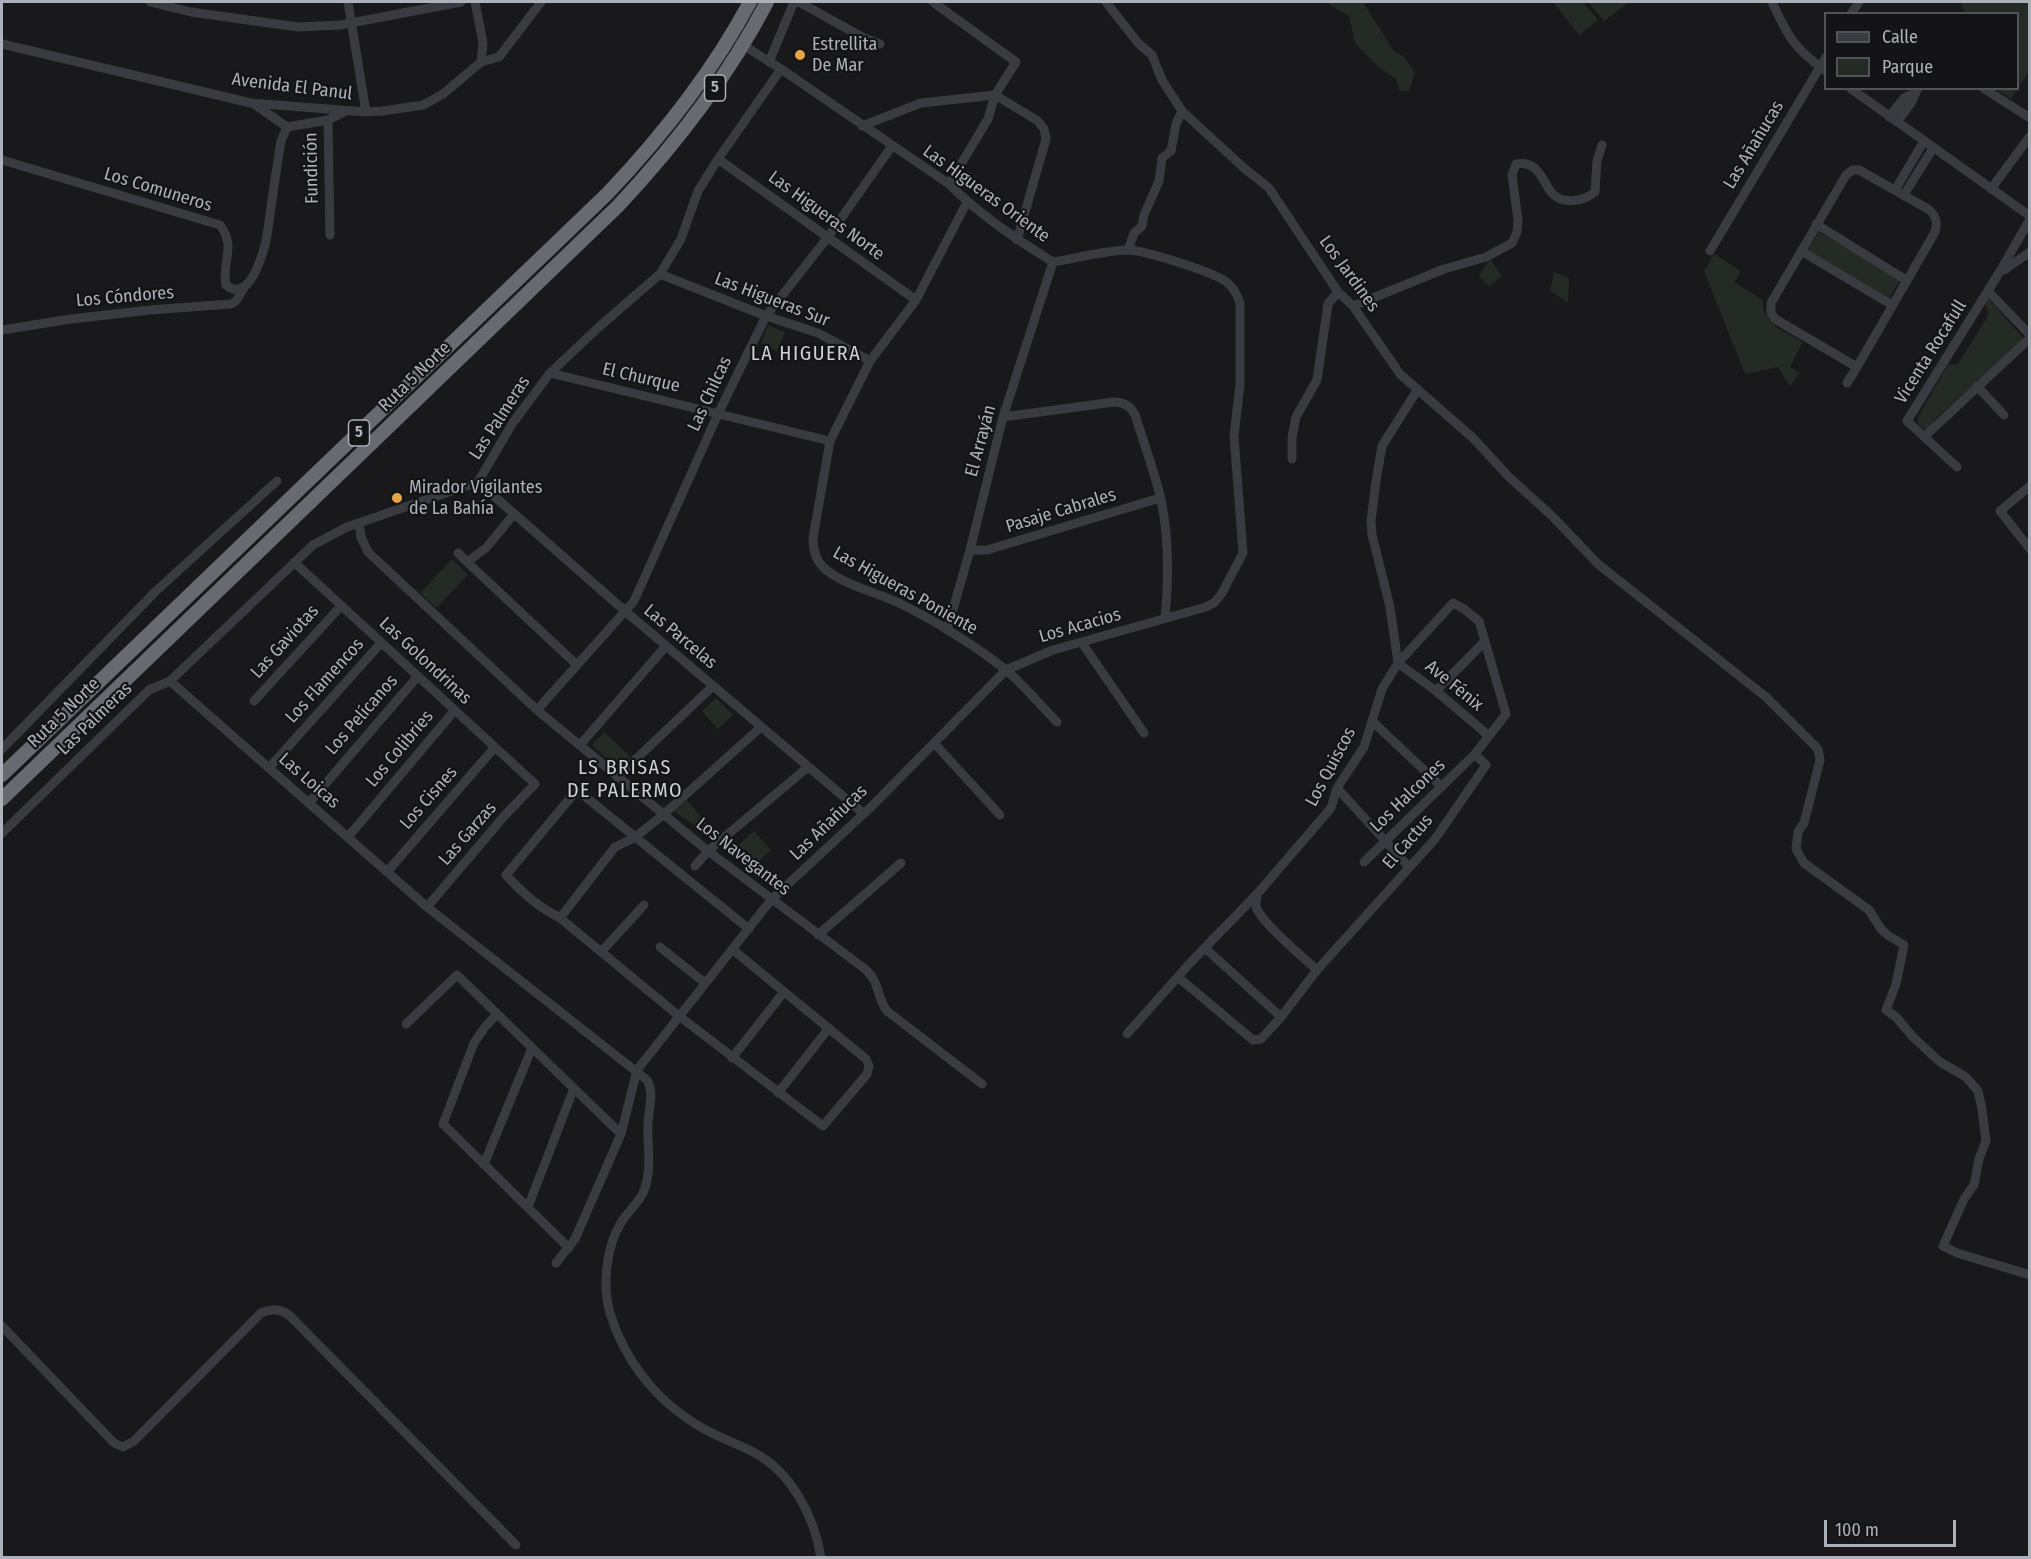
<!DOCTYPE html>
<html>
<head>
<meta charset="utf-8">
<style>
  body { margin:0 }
  #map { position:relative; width:2031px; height:1559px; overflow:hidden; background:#19191b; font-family:"Fira Sans Condensed",sans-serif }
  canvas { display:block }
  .frame { position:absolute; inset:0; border:3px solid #acb1ba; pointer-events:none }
  .legend { position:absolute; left:1824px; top:12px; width:195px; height:78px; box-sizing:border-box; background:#141416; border:2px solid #515358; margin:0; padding:8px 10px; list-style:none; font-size:18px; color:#acb1ba }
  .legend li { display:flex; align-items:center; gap:12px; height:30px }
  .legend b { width:30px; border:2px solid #515358 }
  .scale { position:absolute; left:1824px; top:1520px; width:132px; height:27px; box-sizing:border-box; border:3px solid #acb1ba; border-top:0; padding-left:8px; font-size:18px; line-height:21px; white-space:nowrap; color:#acb1ba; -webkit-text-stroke:4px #141416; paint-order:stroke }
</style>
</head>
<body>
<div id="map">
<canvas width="2031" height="1559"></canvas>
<div class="frame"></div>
<ul class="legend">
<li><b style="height:8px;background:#3a3b40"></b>Calle</li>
<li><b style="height:16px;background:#232b24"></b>Parque</li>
</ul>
<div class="scale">100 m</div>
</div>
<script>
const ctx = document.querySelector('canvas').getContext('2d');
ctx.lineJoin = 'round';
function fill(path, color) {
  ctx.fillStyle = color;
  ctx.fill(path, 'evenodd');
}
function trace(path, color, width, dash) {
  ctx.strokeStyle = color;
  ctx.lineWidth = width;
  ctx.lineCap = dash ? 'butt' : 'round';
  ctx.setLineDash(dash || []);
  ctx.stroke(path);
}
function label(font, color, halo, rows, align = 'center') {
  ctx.font = font + ' "Fira Sans Condensed",sans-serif';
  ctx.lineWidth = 4.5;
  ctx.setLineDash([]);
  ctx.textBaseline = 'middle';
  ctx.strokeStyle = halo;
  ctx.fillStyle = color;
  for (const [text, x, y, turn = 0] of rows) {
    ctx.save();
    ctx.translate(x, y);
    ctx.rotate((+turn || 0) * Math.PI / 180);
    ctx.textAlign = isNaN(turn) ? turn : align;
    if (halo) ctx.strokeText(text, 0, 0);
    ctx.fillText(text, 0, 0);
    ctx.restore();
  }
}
fill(new Path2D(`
  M1328 2H1363L1394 51 1403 56 1415 73 1409 91H1400L1396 79 1378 67 1355 43 1349 16 1333 7Z
  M1553 2H1583L1598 20 1579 35Z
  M1588 2H1630L1604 21Z
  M1961 2H2029V71L2011 99 1995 89 2018 88V14L1965 13Z
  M1819 232 1900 280 1889 299 1807 251Z
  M1714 254 1741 271 1734 282 1763 300C1761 324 1786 332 1803 342L1790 367 1800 373 1790 386 1778 367 1745 374 1704 271Z
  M1490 259 1502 276 1489 286 1479 276Z
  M1554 272 1569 278 1568 302 1550 291Z
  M1988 298 2024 339 1933 421 1935 423 1927 431 1918 424V417L1948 365 1958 364 1989 314 1985 303Z
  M768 325 785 332 777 351 761 343Z
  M452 559 468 575 436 608 420 593Z
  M716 698 733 715 718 729 702 711Z
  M604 732 630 756 618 769 592 745Z
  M687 800 715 833 711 837 674 811Z
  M754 831 771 850 749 870 732 851Z`), '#232b24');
trace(new Path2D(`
  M150 2 191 12 298 27 340 25 461 2
  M348 2 366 112
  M475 2 483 43 481 62
  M799 2 862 37 880 44
  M933 2 1016 62 995 95 988 119 949 184
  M1106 2 1138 43 1152 55 1162 80 1182 111 1244 168 1269 188 1338 292 1353 306 1400 374 1474 439 1509 477 1552 516 1598 564 1766 697 1818 749 1820 760 1804 823 1798 832 1796 849 1804 863 1869 910 1881 929 1889 936 1904 945 1896 984 1886 1010 1896 1017 1913 1037 1940 1062 1966 1077 1978 1091 1982 1109 1986 1141 1979 1159 1974 1185 1964 1199 1943 1246 1957 1253 2030 1275
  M1772 2C1788 36 1794 49 1826 71
  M1851 14 1859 2
  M2 44 251 103 366 112 383 111 423 105 443 94 481 62 499 57 541 2
  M769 62 794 2
  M1850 88 2030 216
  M1983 88 2030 118
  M254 104 287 127 328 120
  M1889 117 1904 98 1914 93
  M1897 122 1911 103 1918 88
  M862 126 921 103 995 95 1038 121 1044 129 1046 139 1017 240
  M718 159 916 300
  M2 160 220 225C237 248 221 261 226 285 246 301 258 268 263 252 267 241 268 227 270 215 273 191 277 166 281 141L287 127
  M1853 170H1859L1928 209C1936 215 1938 222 1935 232L1857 367 1775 319 1771 313V303L1846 175Z
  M1991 189 2030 136
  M1895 190 1924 141
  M1904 195 1933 148
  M967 202 916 300 870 361 830 441 813 538C813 548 815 559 823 567 840 584 879 593 901 604 934 620 977 647 1006 670 1024 685 1040 705 1057 722
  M1816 224 1906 280
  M330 235 328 120 344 112
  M1128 250 1134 233 1142 226 1144 215 1159 181 1162 158 1171 151 1176 124 1182 111
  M1710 251 1826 57
  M1801 251 1892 305
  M2004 270 2030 252
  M660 274 766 316 818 333 870 361
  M1988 291 2030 335
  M1353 306 1444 269 1486 257 1512 243 1517 232 1518 220 1512 175 1516 164C1538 160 1542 180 1551 192 1562 206 1584 201 1595 192L1597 161 1602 145
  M2 330 71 319 150 310 231 304 236 301 244 288
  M550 373 830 441
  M1847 383 1857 367
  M1977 386 2004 415
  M1003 417 1114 402C1124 402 1131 406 1135 415 1144 443 1154 471 1161 499 1169 538 1169 578 1165 618
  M1924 437 2030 338
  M1292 459V438L1296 417 1317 380 1328 304 1338 292
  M1957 467 1907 421 1999 273 2030 219
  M478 482 625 611 864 814
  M2030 486 2000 511 2030 549
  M359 523 361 537 368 552 537 710 708 851 865 969C881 983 876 997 887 1011L982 1084
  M970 550H987L1160 498
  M458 553 467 562 486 548 514 514
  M294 562 535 784 506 814 427 907
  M467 562 577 665
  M947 630 970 550 1003 417 1053 262
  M1082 643 1144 733
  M170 681 427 907 647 1080C655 1094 648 1110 648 1124 647 1146 652 1167 645 1188 641 1201 630 1209 622 1221 606 1246 602 1285 610 1313 624 1359 654 1398 694 1423 713 1436 735 1442 755 1453 792 1473 815 1518 821 1558
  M1436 691 1485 641
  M254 701 341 606
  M537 710 634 601 718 414 766 316 828 237 892 146
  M1372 721 1442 787
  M934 743 1000 815
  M580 745 666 646
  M2 749 156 591 277 481
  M269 768 381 643
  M617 777 713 686
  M1337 788 1409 867
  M309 803 418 676
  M2 833 149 690 170 681 313 545 347 527 478 482 512 424 550 373 600 326 660 274 681 239 698 191 718 159 781 69
  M348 837 455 710
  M1364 862 1475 754
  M695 866 708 851 808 767
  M387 872 495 747
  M1257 896C1256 900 1255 905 1257 909 1265 926 1302 956 1317 970
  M560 918 615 847 634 838 663 815 761 727
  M818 935 901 863
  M660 947 705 983
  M1205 948 1281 1017
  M732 949 866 1059 869 1066 867 1074 823 1126 679 1016 560 918C538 907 522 893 506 875L577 790 749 929
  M602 951 644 905
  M1179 978 1253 1040 1261 1039 1281 1017 1317 970 1435 839 1486 765 1475 754 1506 714 1479 621 1464 609 1453 603 1398 663 1436 691 1488 735
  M497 1014 485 1027 474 1043 443 1124 569 1248
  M406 1024 457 975 621 1134
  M1127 1034 1191 962 1258 893 1331 808 1337 788 1364 747 1382 689 1398 663 1390 607 1372 535 1371 521 1376 481 1382 446 1418 389
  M732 1058 784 992
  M778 1093 829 1028
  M484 1164 532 1048
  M528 1207 574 1088
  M556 1263 575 1239 621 1134 637 1070 771 900 871 807 1006 670 1053 650 1206 607 1215 602 1222 593 1243 553 1234 436 1240 385V303C1237 294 1233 286 1225 281 1210 271 1144 250 1127 250 1103 251 1077 258 1053 262 1016 239 980 215 949 184L781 69 740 43
  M2 1326 114 1443 123 1447 134 1441 261 1313C271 1308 280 1309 289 1315L516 1545`), '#3a3b40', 9);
trace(new Path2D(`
  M2 775 608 193C663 135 712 73 750 2
  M2 799 618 206C676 144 728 77 767 2`), '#676a70', 14);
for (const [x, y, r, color] of [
  [800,55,6,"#e7a645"],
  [397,498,6,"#e7a645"]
]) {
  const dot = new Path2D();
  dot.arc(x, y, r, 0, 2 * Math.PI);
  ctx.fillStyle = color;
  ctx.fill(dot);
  trace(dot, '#141416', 2);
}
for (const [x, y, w] of [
  [715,88,21],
  [359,433,21]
]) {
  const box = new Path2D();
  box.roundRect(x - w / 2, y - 13, w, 26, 4.5);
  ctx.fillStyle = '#141416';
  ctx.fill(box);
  trace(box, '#acb1ba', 1.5);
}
label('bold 16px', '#acb1ba', null, [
  ["5",715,88],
  ["5",359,433]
]);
label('18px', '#acb1ba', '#141416', [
  ["Estrellita",812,45],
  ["De Mar",812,66],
  ["Mirador Vigilantes",409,488],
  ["de La Bahía",409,509]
], 'left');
label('18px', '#acb1ba', '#141416', [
  ["Avenida El Panul",292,87,7],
  ["Las Añañucas",1754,145,-59],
  ["Fundición",312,168,-91],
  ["Los Comuneros",158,190,17],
  ["Las Higueras Oriente",986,194,36],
  ["Las Higueras Norte",826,216,36],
  ["Los Jardines",1349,274,54],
  ["Los Cóndores",125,297,-5],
  ["Las Higueras Sur",772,300,21],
  ["Vicenta Rocafull",1931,352,-58],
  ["Ruta 5 Norte",415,377,-44],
  ["El Churque",641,378,13],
  ["Las Chilcas",710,394,-65],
  ["Las Palmeras",500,418,-57],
  ["El Arrayán",981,441,-75],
  ["Pasaje Cabrales",1061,511,-17],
  ["Las Higueras Poniente",905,591,29],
  ["Los Acacios",1080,626,-16],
  ["Las Parcelas",680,637,40],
  ["Las Gaviotas",285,642,-48],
  ["Las Golondrinas",425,661,43],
  ["Los Flamencos",325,681,-48],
  ["Ave Fénix",1454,686,39],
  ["Ruta 5 Norte",64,713,-44],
  ["Los Pelícanos",362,715,-49],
  ["Las Palmeras",95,719,-44],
  ["Los Colibries",400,749,-50],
  ["Los Quiscos",1331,767,-62],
  ["Las Loicas",309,781,41],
  ["Los Halcones",1408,796,-44],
  ["Los Cisnes",429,798,-49],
  ["Las Añañucas",829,823,-44],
  ["Las Garzas",468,834,-49],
  ["El Cactus",1408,842,-49],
  ["Los Navegantes",743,857,38]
]);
ctx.letterSpacing = '1.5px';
label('20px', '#cdd0d6', '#141416', [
  ["LA HIGUERA",806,354],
  ["LS BRISAS",625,768],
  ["DE PALERMO",625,791]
]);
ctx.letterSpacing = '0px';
</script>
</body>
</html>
